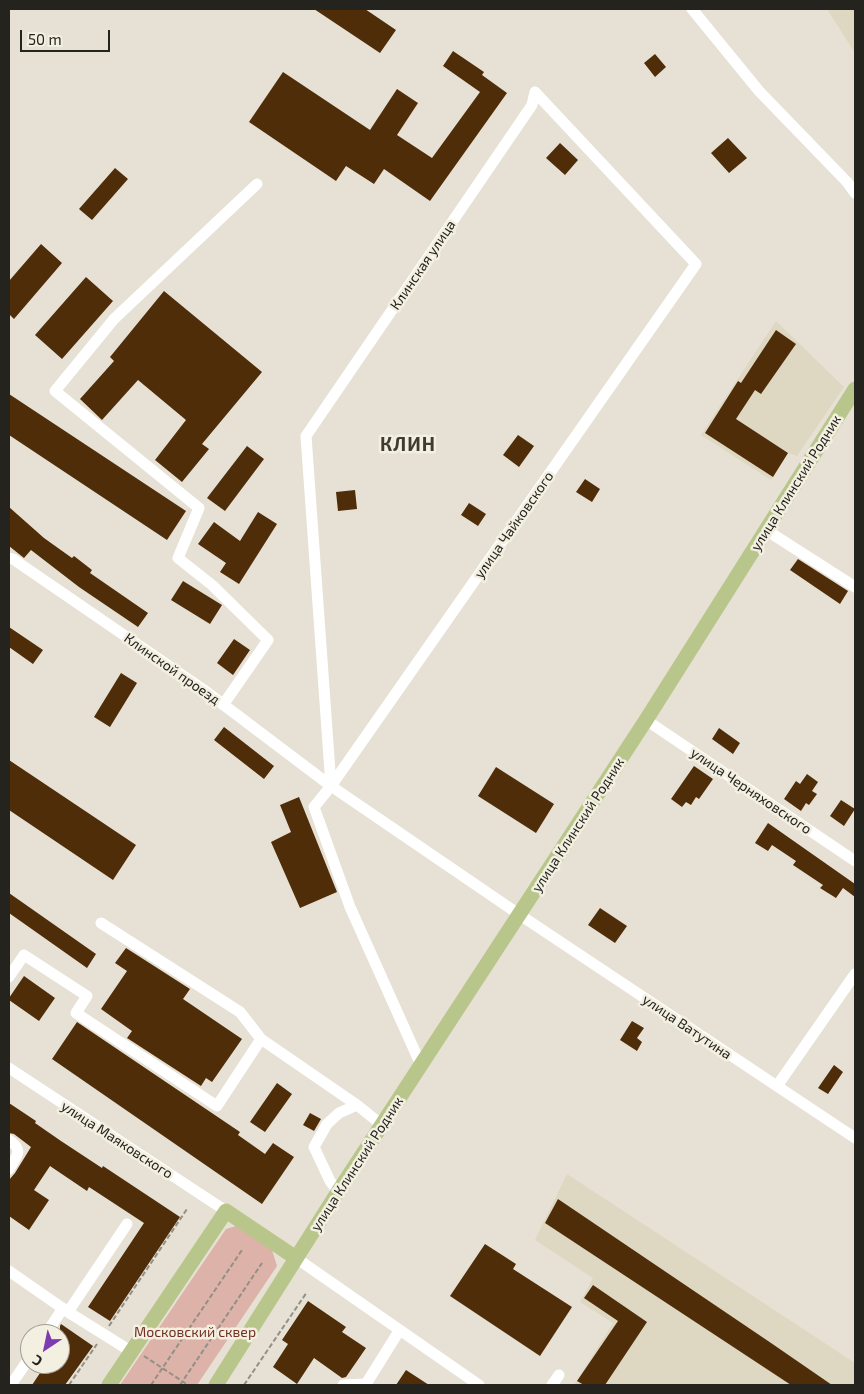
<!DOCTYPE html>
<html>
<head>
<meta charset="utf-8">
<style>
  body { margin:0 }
  #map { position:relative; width:864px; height:1394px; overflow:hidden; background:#e6e1d4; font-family:"Exo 2",sans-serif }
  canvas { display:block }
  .frame { position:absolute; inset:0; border:10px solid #24231e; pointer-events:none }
  .north { position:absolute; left:20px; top:1324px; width:50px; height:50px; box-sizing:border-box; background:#f3efe1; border:1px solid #a09d93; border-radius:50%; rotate:214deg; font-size:14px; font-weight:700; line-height:20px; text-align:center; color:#24231e }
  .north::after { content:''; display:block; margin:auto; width:18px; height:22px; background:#7c3bb0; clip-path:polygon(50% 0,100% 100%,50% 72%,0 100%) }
  .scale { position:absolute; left:20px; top:30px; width:90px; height:22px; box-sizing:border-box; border:2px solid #24231e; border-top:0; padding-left:6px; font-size:15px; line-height:18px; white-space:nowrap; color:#24231e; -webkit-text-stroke:4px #f3efe1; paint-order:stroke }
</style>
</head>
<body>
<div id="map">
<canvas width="864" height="1394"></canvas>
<div class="frame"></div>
<div class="north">С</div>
<div class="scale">50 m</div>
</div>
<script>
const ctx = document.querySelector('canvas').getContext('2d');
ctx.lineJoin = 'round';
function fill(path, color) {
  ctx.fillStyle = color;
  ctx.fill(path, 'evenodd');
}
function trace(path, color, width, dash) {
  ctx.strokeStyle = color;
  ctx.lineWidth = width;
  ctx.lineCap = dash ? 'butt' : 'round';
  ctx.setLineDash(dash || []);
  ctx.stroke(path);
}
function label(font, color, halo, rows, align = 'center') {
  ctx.font = font + ' "Exo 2",sans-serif';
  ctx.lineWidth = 5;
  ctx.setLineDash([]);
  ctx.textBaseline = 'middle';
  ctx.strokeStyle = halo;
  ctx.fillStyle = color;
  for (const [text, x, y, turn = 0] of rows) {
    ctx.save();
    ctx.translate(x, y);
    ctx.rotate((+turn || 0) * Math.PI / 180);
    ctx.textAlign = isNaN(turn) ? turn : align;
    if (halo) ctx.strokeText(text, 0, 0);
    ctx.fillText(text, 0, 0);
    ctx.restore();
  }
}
fill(new Path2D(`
  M827 9H855V53Z
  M776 321 844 387 797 456 788 453 771 480 701 435Z
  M567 1174 855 1363V1385H574L613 1323 580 1302 593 1278 535 1240Z`), '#ded7c2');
fill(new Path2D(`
  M236 1226 272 1250 277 1266 197 1385H120L226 1229Z`), '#ddb2a8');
fill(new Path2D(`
  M314 9H365L396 30 380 53Z
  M453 51 484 72 482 75 507 93 430 201 384 169 374 184 346 166 336 181 249 122 283 72 370 130 397 89 418 103 397 135 432 158 480 92 443 66Z
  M655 54 666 67 655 77 644 63Z
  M728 138 747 158 729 173 711 153Z
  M560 143 578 160 565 175 546 158Z
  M115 168 128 179 92 220 79 209Z
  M41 244 62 263 14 319 9 314V281Z
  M86 277 113 301 62 359 35 335Z
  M164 291 262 372 202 444 209 449 182 482 155 460 186 420 138 380 102 420 80 399 114 361 110 357Z
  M776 330 796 344 761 394 755 390 736 419 788 453 773 477 705 433 738 381 741 383Z
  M9 394 186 511 167 540 9 435Z
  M518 435 534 446 519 467 503 455Z
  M247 446 264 459 225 511 207 498Z
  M585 479 600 489 592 502 576 492Z
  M355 490 357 509 338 511 336 492Z
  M469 503 486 514 478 526 461 515Z
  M9 507 44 538 72 558 74 556 92 570 90 573 148 613 138 627 79 587 31 550 24 558 9 546Z
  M258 512 277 524 239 584 220 572 226 563 198 544 214 522 240 541Z
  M798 559 848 591 840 604 790 570Z
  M183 581 222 605 210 624 171 600Z
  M9 627 43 650 33 664 9 647Z
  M234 639 250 650 233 675 217 663Z
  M121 673 137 683 110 727 94 717Z
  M224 727 274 766 264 779 214 740Z
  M719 728 740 743 733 754 712 739Z
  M9 760 136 845 113 880 9 810Z
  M694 766 713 779 699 799 696 797 691 805 686 802 682 807 671 799Z
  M496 767 554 804 536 833 478 796Z
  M807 774 818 782 812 791 817 794 809 805 806 803 801 811 784 799 796 781 800 784Z
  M299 797 337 892 300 908 271 842 291 832 280 805Z
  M841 800 855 809 844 826 830 816Z
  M768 823 855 884V897L843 888 836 898 820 888 823 885 793 865 796 861 772 845 768 851 755 843Z
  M9 893 96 954 87 968 9 913Z
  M600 908 627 926 615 943 588 925Z
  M126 948 190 989 183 999 242 1039 212 1082 206 1078 201 1086 127 1038 132 1031 101 1009 127 971 115 963Z
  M24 976 55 998 39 1021 9 1000V998Z
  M632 1021 644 1028 637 1038 642 1042 637 1051 620 1040Z
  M77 1022 240 1132 238 1135 265 1154 273 1143 294 1157 262 1204 52 1059Z
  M834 1065 843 1072 828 1094 818 1088Z
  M277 1083 292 1094 265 1132 250 1122Z
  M9 1103 36 1121 35 1123 61 1141 102 1168 103 1166 180 1217 110 1321 88 1307 144 1223 89 1187 87 1191 50 1166 34 1190 49 1200 29 1230 9 1216V1180L15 1173 31 1147 14 1134 9 1133Z
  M310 1113 321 1119 314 1131 303 1125Z
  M558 1199 771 1343 832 1385H791L545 1223Z
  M485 1244 516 1264 513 1269 572 1307 540 1356 450 1296Z
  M593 1285 647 1322 605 1385H584L577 1381 618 1321 584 1298Z
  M308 1301 346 1327 342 1332 366 1348 346 1377 342 1378 314 1358 297 1384 273 1367 288 1344 282 1340Z
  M61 1324 93 1346 65 1385H32L46 1364H60V1326Z
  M406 1370 429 1385H396Z`), '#4f2d09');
trace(new Path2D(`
  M109 1326 187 1209
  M144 1356 188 1385
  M69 1385 97 1344
  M151 1385 242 1250
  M180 1385 262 1263
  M244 1385 307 1292`), '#939086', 2, [5, 2.5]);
trace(new Path2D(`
  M692 9 759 91 847 182 855 193
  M766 530 855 587
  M9 558 13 559 204 690 331 786 520 915 855 1138
  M223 705 268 640 212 585 178 558 199 508 55 391 114 319 257 184
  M646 720 855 861
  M331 786 306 436 532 105 535 92
  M101 923 240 1012 261 1039
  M9 977 24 955 87 996 76 1013 217 1106 261 1039 357 1105
  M421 1065 350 907 314 807 331 786 696 264 535 92
  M9 1068 226 1211
  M777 1086 855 974
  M9 1140C24 1150 17 1156 9 1169
  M338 1192 330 1181 314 1147 327 1124 339 1113 357 1105 382 1125
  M296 1258 479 1385
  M9 1271 68 1312 132 1352
  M68 1312 127 1224
  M46 1334 63 1308
  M11 1385 30 1357
  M343 1385 366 1384 399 1331
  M552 1385 559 1375`), '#fff', 11);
trace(new Path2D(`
  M109 1385 226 1211 296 1258
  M216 1385 338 1192 646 720 855 389`), '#b9c68b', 15);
label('14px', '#24231e', '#f3efe1', [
  ["Клинская улица",423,265,-56],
  ["улица Клинский Родник",796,483,-58],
  ["улица Чайковского",514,525,-55],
  ["Клинской проезд",172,669,35],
  ["улица Черняховского",751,791,34],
  ["улица Клинский Родник",578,825,-57],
  ["улица Ватутина",687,1027,34],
  ["улица Маяковского",117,1140,33],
  ["улица Клинский Родник",357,1164,-57]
]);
label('14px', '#722f21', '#f3efe1', [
  ["Московский сквер",195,1332]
]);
ctx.letterSpacing = '1px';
label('bold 19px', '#3f3b30', '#f3efe1', [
  ["КЛИН",408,445]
]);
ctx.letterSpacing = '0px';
</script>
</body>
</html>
